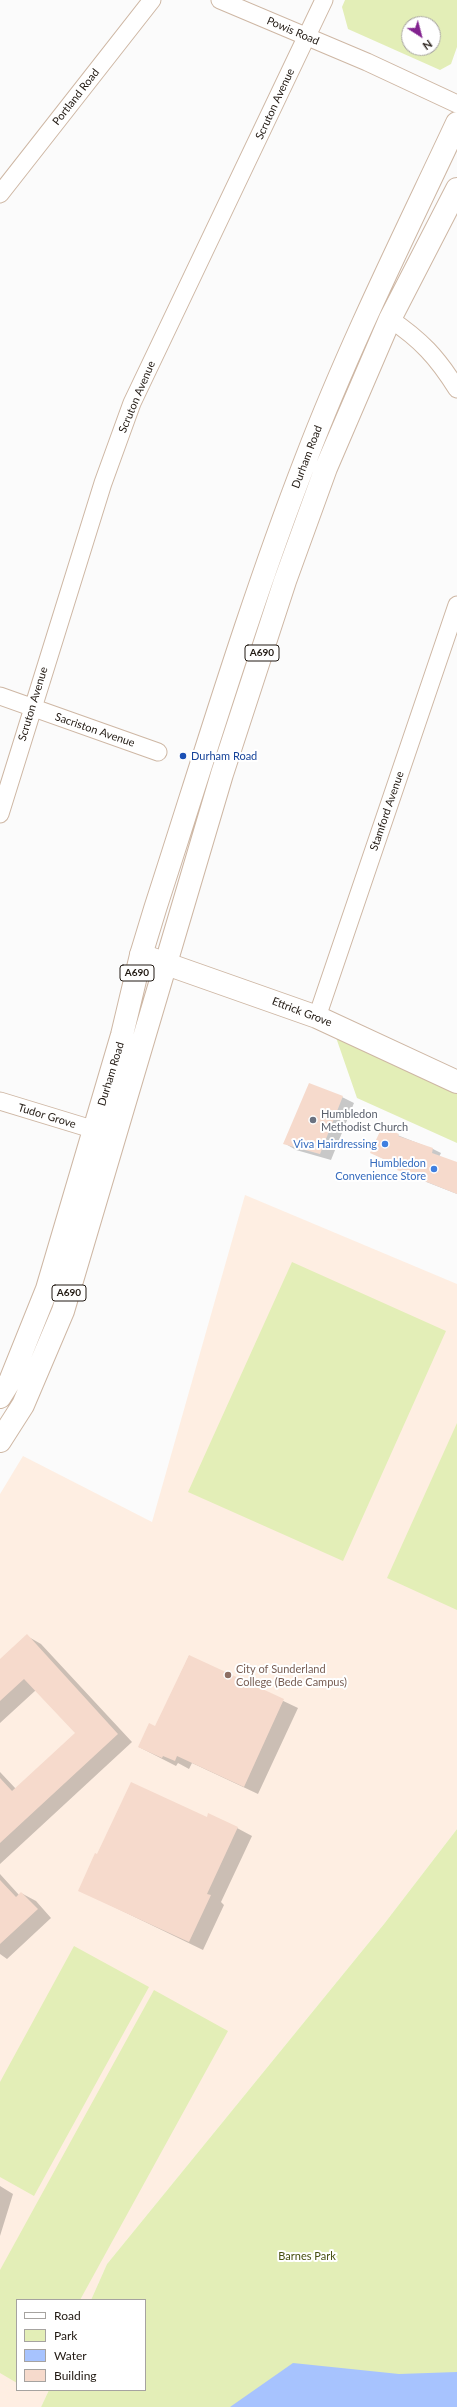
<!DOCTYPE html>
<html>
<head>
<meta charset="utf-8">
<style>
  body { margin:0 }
  #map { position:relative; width:457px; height:2407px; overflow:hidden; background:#fbfbfb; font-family:Lato,sans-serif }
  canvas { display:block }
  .legend { position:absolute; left:16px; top:2299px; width:130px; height:92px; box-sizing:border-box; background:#fff; border:1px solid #a6a3a0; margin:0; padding:5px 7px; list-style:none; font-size:12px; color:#211912 }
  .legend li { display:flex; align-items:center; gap:8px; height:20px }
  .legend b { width:20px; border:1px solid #a6a3a0 }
  .north { position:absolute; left:401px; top:16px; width:40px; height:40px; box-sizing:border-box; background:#fff; border:1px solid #a6a3a0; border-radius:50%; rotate:144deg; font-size:11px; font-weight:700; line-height:16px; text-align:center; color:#211912 }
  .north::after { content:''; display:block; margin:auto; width:14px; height:18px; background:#82238f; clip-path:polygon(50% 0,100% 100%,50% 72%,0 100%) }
</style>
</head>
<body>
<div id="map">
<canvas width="457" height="2407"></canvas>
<ul class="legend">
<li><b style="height:5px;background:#fff"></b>Road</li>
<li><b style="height:11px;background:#e3eeb7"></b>Park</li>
<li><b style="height:11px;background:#a7c3fe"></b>Water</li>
<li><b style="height:11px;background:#f6dacc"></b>Building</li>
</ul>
<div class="north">N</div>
</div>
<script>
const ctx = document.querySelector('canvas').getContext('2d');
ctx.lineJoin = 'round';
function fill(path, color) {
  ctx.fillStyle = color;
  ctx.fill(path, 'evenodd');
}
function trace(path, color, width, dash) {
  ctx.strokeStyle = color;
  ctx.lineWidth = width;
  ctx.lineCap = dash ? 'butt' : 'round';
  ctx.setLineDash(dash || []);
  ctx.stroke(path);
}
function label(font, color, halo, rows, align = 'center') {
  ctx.font = font + ' Lato,sans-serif';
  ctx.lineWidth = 4;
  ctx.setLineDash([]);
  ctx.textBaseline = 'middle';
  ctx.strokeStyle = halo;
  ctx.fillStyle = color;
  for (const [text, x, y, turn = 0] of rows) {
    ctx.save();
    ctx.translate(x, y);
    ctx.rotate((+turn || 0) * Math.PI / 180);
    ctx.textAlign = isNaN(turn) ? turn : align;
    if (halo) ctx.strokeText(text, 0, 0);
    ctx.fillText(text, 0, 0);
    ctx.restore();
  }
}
fill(new Path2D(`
  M245 1195 457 1284V1829L384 1924 107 2264 91 2300H17V2390H49L41 2407H0V1494L23 1456 152 1522Z`), '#feeee2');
fill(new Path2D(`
  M345 0H457V47L451 64 440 70 348 29 342 7ZM409 24H433V48H409Z
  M331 1023 457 1082V1143L357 1098Z
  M292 1262 446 1331 343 1561 188 1492Z
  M457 1423V1610L387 1578Z
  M457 1829V2407H41L49 2390H145V2300H91L107 2264 384 1924Z
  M74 1946 149 1987 34 2196 0 2177V2082Z
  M154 1990 228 2031 80 2300H17V2383L0 2373V2270Z`), '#e3eeb7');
fill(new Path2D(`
  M293 2363 399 2374 457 2372V2407H230Z`), '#a7c3fe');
fill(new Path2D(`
  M342 1097 354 1103 331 1160 296 1150 284 1143Z
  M382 1129 433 1149 441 1153 439 1157 457 1163V1194L406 1174 399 1170 400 1167 372 1153Z
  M27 1636 41 1644 132 1742 0 1864V1772L16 1789 76 1733 36 1690 0 1723V1661Z
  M189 1656 298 1708 258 1794 192 1763 189 1769 178 1763 176 1766 139 1747 156 1728Z
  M237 1828 252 1836 221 1902 224 1905 203 1950 79 1890Z
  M0 1874 19 1895 21 1893 36 1901 51 1918 7 1959 0 1954Z
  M0 2186 13 2194 0 2236Z`), '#0003');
fill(new Path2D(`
  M309 1083 343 1096 320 1154 283 1144Z
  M382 1127 399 1134 398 1136 433 1148 432 1153 457 1162V1194L397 1170 399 1166 370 1153Z
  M27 1634 118 1734 0 1843V1778L12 1791 75 1733 24 1679 0 1701V1659Z
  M189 1655 284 1699 244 1787 177 1756 175 1761 163 1756 162 1758 138 1747 149 1723 155 1726Z
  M131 1782 207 1817 208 1813 238 1827 207 1894 211 1895 189 1942 78 1891 95 1853 97 1854Z
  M0 1880 16 1897 21 1892 38 1909 0 1944Z`), '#f6dacc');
const minor = new Path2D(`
  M220 0 367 62 457 104
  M0 194 152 0
  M390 319C421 340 437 357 457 389
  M0 696 158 752
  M0 814 103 483 132 403 324 0
  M317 1017 457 605
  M0 1101 105 1133`);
const tertiary = new Path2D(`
  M141 955 317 1017 457 1082`);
const trunk = new Path2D(`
  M0 1397 10 1381 47 1289 122 1035 141 955 155 909C204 758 249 606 306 459 350 344 405 234 457 123
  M0 1441 23 1405 63 1311 222 774 285 581 326 468 390 319 457 189`);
trace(minor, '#ceb7a4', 19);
trace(tertiary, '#ceb7a4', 24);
trace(trunk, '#ceb7a4', 24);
trace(minor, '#fff', 17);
trace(tertiary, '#fff', 22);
trace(trunk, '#fff', 22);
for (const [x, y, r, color] of [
  [183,756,4,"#1a4fb4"],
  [313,1120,4,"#6b7280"],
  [385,1144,4,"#3f7fe0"],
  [434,1169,4,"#3f7fe0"],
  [228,1675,4,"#8d6e63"]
]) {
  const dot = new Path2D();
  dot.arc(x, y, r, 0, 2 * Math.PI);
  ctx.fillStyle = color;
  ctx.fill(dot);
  trace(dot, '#fff', 1.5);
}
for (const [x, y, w] of [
  [262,653,34],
  [137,973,34],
  [69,1293,34]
]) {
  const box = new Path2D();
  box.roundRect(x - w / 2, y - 8, w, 16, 3);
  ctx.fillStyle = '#fff';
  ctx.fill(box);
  trace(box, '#211912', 1);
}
label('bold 10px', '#211912', null, [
  ["A690",262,653],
  ["A690",137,973],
  ["A690",69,1293]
]);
label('11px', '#211912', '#fff', [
  ["Powis Road",293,31,23],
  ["Portland Road",76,97,-52],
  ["Scruton Avenue",275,104,-65],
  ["Scruton Avenue",137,397,-67],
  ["Durham Road",307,457,-69],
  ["Scruton Avenue",33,704,-73],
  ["Sacriston Avenue",95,730,19],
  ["Stamford Avenue",387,811,-71],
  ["Ettrick Grove",302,1012,21],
  ["Durham Road",111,1074,-73],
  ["Tudor Grove",47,1116,17]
]);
label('11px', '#164399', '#fff', [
  ["Durham Road",191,756]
], 'left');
label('11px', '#5b616d', '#fff', [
  ["Humbledon",321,1114],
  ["Methodist Church",321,1127]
], 'left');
label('11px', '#366cbe', '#fff', [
  ["Viva Hairdressing",377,1144],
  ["Humbledon",426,1163],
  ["Convenience Store",426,1176]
], 'right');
label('11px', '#785e54', '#fff', [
  ["City of Sunderland",236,1669],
  ["College (Bede Campus)",236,1682]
], 'left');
label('11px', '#464f0f', '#fff', [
  ["Barnes Park",307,2256]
]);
</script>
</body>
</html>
